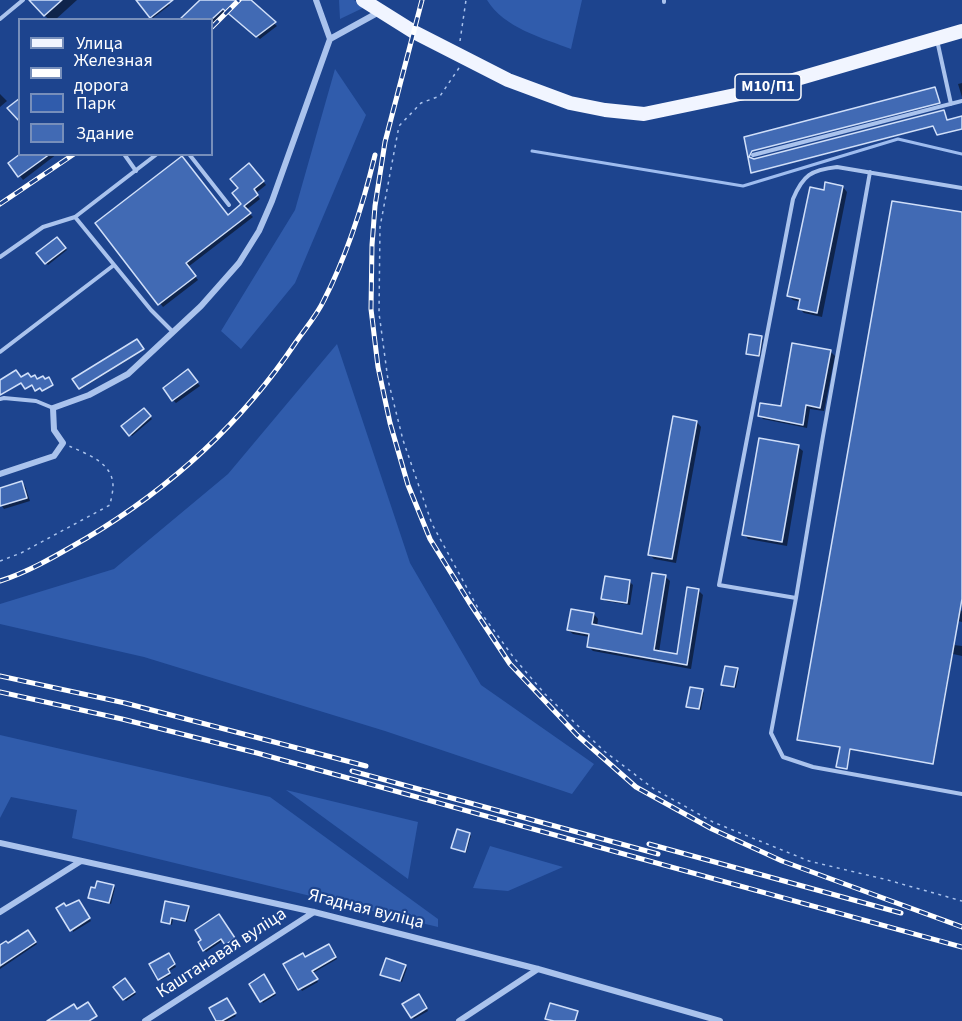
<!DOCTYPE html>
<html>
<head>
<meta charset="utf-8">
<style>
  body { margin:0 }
  #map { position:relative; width:962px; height:1021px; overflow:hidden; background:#1d448e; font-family:"Source Sans 3",sans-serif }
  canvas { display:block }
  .legend { position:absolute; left:18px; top:18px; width:195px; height:138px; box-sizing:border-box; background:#1d448e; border:2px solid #778fbb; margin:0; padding:8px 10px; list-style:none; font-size:18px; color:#fff }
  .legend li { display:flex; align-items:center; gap:12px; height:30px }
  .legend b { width:30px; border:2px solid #778fbb }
</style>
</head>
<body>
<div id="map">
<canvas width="962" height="1021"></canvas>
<ul class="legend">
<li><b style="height:8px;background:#f1f5ff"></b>Улица</li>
<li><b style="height:8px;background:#fff"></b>Железная дорога</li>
<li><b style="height:16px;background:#305cac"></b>Парк</li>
<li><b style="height:16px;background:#416ab4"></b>Здание</li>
</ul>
</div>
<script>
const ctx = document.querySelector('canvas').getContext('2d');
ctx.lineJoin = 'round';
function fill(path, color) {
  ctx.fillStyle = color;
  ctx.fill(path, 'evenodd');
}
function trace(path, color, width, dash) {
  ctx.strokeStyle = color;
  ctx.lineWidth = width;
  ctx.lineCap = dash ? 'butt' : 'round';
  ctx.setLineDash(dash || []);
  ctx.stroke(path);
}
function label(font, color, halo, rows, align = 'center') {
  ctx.font = font + ' "Source Sans 3",sans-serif';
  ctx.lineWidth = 4.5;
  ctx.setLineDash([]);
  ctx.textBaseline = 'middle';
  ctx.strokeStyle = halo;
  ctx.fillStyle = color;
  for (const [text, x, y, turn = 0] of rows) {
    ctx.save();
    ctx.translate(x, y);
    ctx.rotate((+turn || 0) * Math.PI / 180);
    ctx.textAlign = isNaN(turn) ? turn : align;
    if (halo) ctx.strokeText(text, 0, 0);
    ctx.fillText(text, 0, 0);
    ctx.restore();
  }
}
fill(new Path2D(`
  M339 0H354L365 7 340 19Z
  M487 0H582L571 49C543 38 504 28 487 0Z
  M335 69 366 115 295 283 241 349 221 331 295 210Z
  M337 344 410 563 481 685 594 764 572 794 385 731 144 657 0 624V604L114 569 228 474Z
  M0 735 270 797 438 919V927L72 838 77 810 11 797 0 818Z
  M286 790 418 822 408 879Z
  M490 846 563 867 508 891 473 888Z`), '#305cac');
fill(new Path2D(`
  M31 0H77L55 20H49Z
  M138 0H165L170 5 153 18Z
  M202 0H249L277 26 260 39 227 11 212 25V20Z
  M962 83V97L958 84Z
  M0 94 7 101 0 107Z
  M962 118V129L938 135 935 126 752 173 754 161Z
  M23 154H57L23 180 10 163Z
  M253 169 266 185 256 193 260 199 246 210 253 217 188 267 198 280 163 307 97 223 229 216 243 205Z
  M843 187 847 192 822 317 804 313 799 308 801 302 793 300 789 296 825 192Z
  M962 214V600L960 610 962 611V622L958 621 954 645 962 646V656L953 654 934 763 851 749 847 769 838 767Z
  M57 239 67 250 48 265 38 254Z
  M761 338 763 340 760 357 749 355 747 353Z
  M137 341 144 350 81 389 74 379Z
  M830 351 835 356 824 411 810 409 807 428 763 419 759 415 782 408Z
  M191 375 200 386 176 403 173 400Z
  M144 410 152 419 132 436 123 427Z
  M697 422 701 427 676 563 654 559 650 555Z
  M798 447 803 451 787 546 748 539 744 534Z
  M21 482 25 486 30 501 4 509 0 503V489Z
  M665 576 670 581 659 652 678 655 698 590 703 595 691 669 593 651 588 646 590 637 573 634 568 630 594 614 598 619 597 627 644 635Z
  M630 582 633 585 630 605 606 601 603 598Z
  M737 669 739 671 736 688 725 687 723 685Z
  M702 691 704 693 701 710 690 708 688 706Z
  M469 834 471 836 466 853 453 848Z
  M113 886 115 888 111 904 90 898Z
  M80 904 91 921 73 932 66 907Z
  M188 908 190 909 187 922 173 919 172 925 162 921Z
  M221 918 236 941 228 946 224 940 206 952 204 950Z
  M30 934 37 944 0 969V947Z
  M330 947 337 959 313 973 318 982 302 991 285 965 305 959Z
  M171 957 176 967 169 971 171 975 161 980 159 979Z
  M405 966 407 968 402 982 382 974Z
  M265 978 276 995 263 1003 251 984Z
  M127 982 136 994 126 1001 124 999Z
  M421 998 428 1011 414 1019 412 1017Z
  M228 1002 236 1016 227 1021H218Z`), '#0007');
trace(new Path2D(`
  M532 151 743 186 898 139 962 154`), '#9ebcef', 3);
const building = new Path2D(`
  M29 0H62L44 16Z
  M136 0H173L150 18Z
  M200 0H251L276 22 256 37 223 9 211 20H179Z
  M935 87 940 103 752 151 749 157 754 159 944 110 947 120 962 116V129L937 135 933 126 751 173 744 137Z
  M20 98V122L7 108Z
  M20 154H50L18 177 8 163Z
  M182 156 228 215 241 204 232 193 238 188 230 179 249 163 264 181 254 189 258 195 244 206 251 213 186 263 196 276 158 305 95 223Z
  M825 182 843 186 817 313 798 309 800 299 787 296 810 187 824 190Z
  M892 201 962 212V599L933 764 850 749 847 769 836 767 840 747 797 740Z
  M57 237 66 248 45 264 36 253Z
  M749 334 762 336 759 356 746 354Z
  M137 339 144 349 79 389 72 379Z
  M792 343 831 350 820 408 806 405 803 425 758 416 760 403 781 406Z
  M188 369 198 382 172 401 163 388Z
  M16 370 21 377 28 373 31 377 35 375 37 379 43 376 45 379 49 377 53 385 42 391 40 388 35 391 32 385 25 389 21 383 0 395V380Z
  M144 408 151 416 129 436 121 426Z
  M673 416 697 421 672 559 648 555Z
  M759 438 799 445 782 542 742 535Z
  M22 481 27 498 0 506V488Z
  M652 573 666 575 654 650 677 654 687 587 699 589 687 665 587 647 589 634 567 630 571 609 594 613 592 624 642 634Z
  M605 576 630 580 627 603 601 599Z
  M725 666 738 668 734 687 721 685Z
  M690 687 703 689 699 709 686 707Z
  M457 829 470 833 465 852 451 848Z
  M97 881 114 885 109 903 88 898 91 887 95 888Z
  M79 900 90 918 70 931 56 908 64 903 66 906Z
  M165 901 189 906 185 921 171 918 170 924 161 922Z
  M219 914 235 938 225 945 221 939 203 951 198 942 201 940 195 930Z
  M28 930 36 942 0 966V945L6 941 8 943Z
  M329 944 336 957 312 971 318 979 298 990 283 964 303 953 305 957Z
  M169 953 175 964 168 969 170 973 158 980 149 964Z
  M386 958 406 965 400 981 380 975Z
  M264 974 275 993 260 1002 249 984Z
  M125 978 135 992 123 1000 113 987Z
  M419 994 427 1008 411 1018 402 1004Z
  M227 998 236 1013 222 1021H216L209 1008Z
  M88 1002 97 1016 89 1021H47L74 1004 77 1009Z
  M550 1003 578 1011 575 1021H554L545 1019Z`);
fill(building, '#416ab4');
trace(building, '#d0dff9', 1.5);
trace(new Path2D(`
  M460 41 466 0
  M459 68 440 96 421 103 399 126 380 227 379 313 388 380 403 440 432 524 479 610 514 658 545 694 604 751 654 789 713 822 809 861 884 879 962 901
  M0 561 21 553 110 505C111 499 113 492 113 486 113 463 87 454 69 446`), '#aac3ed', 1.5, [3, 4.5]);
trace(new Path2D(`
  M664 2V0
  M0 19 23 0
  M937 40 951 104
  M124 154 136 171
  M157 154 75 217 151 310 173 332
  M189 154 229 205
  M753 155 962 101
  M870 172 823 436 796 598 771 733 783 757 813 767 962 794
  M0 257 43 227 75 217
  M0 352 114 265
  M0 399 4 398 36 401 53 408
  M796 598 719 585 793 199C803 175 811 170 837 167L962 188`), '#aac3ed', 4);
trace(new Path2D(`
  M316 0 330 39
  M0 474 54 456 63 443 54 430 53 408 89 395 128 374 201 306 239 263 259 231 272 201 330 39 379 12
  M0 843 314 912 538 969 720 1021
  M0 912 81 861
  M145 1021 314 912
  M459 1021 538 969`), '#aac3ed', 6);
trace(new Path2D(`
  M363 0 414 32 508 80 570 103 605 110 644 114 759 90 962 31`), '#f1f5ff', 14);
const rail = new Path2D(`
  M422 0 385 142 375 206 372 245 371 309 378 367 390 423 408 485 430 539 469 602 510 664 577 735 636 787 712 829 782 861 962 927
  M212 27 239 0
  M0 204 74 154
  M0 581C31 571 57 555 85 539 169 489 242 423 296 342 305 329 317 315 324 300 347 255 363 205 375 155
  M0 676 125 703 366 766
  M0 692 122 719 257 753 962 947
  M352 771 658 854
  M649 844 901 913`);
trace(rail, '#fff', 5);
trace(rail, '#1d448e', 3, [9]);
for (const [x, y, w] of [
  [768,87,66]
]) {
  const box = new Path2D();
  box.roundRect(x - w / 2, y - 13, w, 26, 4.5);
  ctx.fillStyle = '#1d448e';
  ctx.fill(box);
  trace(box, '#fff', 1.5);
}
label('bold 16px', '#fff', null, [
  ["М10/П1",768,87]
]);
label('18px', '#fff', '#1d448e', [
  ["Ягадная вуліца",366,910,14],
  ["Каштанавая вуліца",222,954,-33]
]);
</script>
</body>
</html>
